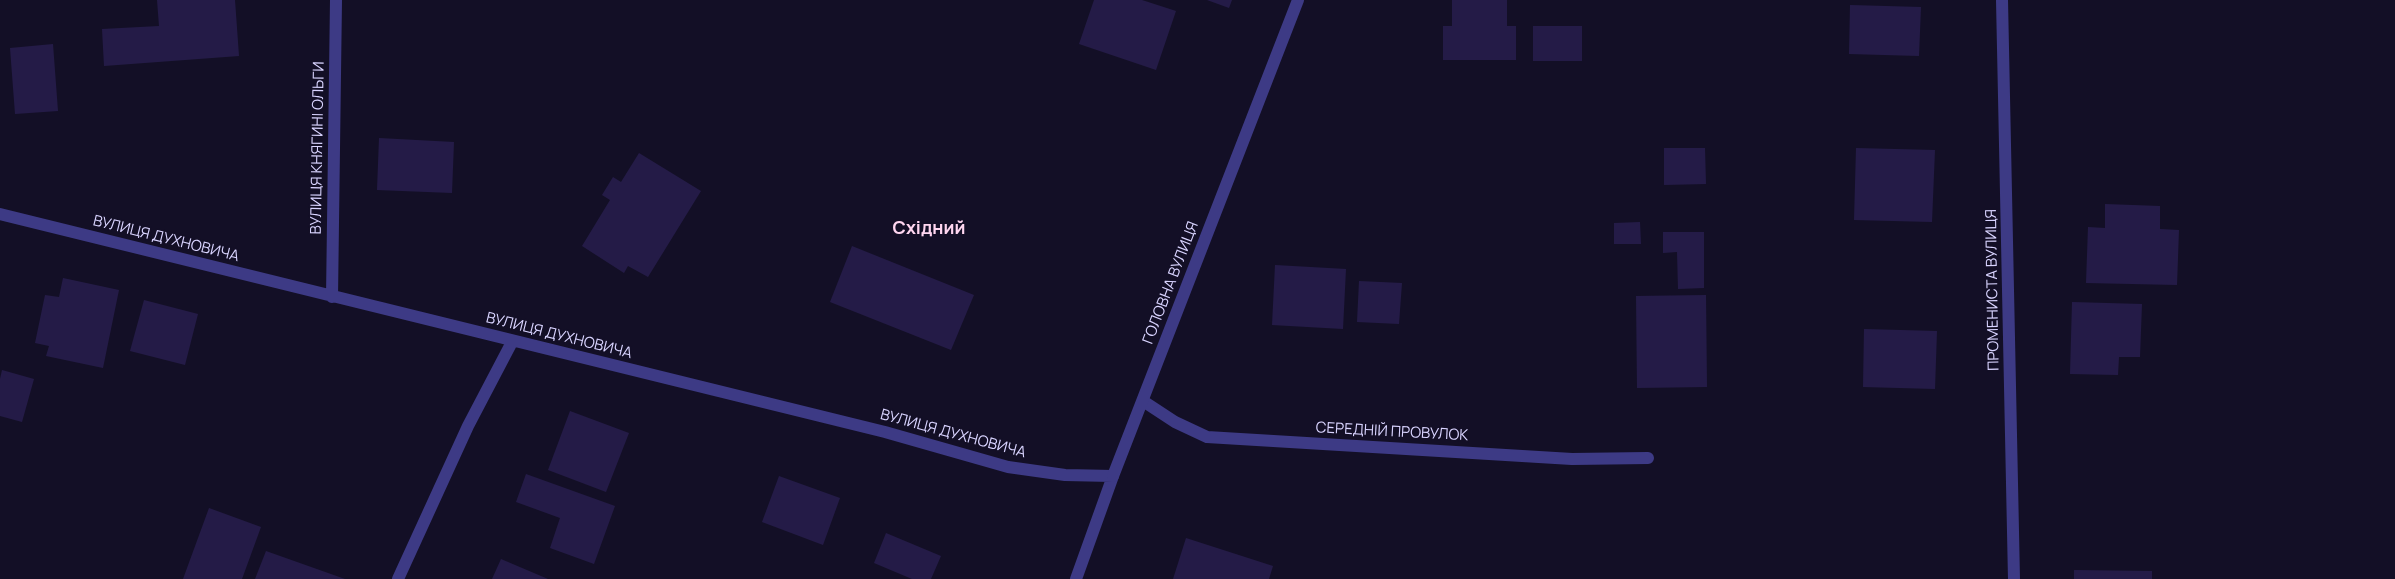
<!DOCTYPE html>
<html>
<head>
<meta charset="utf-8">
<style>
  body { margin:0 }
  canvas { display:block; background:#130f26 }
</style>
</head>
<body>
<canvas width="2395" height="579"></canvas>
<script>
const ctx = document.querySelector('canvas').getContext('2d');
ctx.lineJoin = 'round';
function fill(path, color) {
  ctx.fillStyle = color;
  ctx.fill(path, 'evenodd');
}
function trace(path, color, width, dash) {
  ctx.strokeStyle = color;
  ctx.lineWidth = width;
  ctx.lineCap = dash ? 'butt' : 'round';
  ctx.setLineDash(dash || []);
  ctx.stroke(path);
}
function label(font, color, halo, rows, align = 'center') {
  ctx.font = font + ' Manrope,sans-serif';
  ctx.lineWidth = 4;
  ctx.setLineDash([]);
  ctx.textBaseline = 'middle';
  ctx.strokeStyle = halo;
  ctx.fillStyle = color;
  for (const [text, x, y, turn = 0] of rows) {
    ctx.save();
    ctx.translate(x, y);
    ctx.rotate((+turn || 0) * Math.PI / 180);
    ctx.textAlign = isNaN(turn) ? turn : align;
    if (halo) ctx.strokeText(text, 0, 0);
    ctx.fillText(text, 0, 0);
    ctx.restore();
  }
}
fill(new Path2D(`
  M157 0H235L239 56 104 66 102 29 159 26Z
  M1094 0H1142L1176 11 1156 70 1079 44Z
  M1207 0H1232L1229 8Z
  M1452 0H1507V26H1516V60H1443V26H1452Z
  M1850 5 1921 7 1919 56 1849 54Z
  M1533 26H1582V61H1533Z
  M53 44 58 111 15 114 10 48Z
  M379 138 454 142 452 193 377 190Z
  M1664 148H1705L1706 184 1664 185Z
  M1856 148 1935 150 1932 222 1854 220Z
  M639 153 701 191 648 277 628 266 624 273 582 246 610 200 602 195 613 177 621 182Z
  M2105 204 2160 206V229L2179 230 2177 285 2086 283 2088 227 2105 228Z
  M1640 222 1641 244H1614V223Z
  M1663 232H1704V288L1678 289 1677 252 1663 253Z
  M852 246 974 295 951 350 830 302Z
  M1275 265 1346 269 1343 329 1272 325Z
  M63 278 119 290 103 368 46 356 49 346 35 343 45 295 59 297Z
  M1359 281 1402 283 1399 324 1357 322Z
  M1706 295 1707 387 1637 388 1636 296Z
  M144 300 198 314 185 365 130 351Z
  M2072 302 2142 304 2140 357H2119L2118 375 2070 374Z
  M1864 329 1937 331 1935 389 1863 387Z
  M2 370 34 379 22 422 0 416V379Z
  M570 411 629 433 606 492 548 470Z
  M526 474 615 506 594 564 550 548 560 518 516 502Z
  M779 476 840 498 823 545 762 522Z
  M209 508 261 527 242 579H183Z
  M886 533 941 556 931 579H912L874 563Z
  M1186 538 1273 566 1269 579H1173Z
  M266 551 345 579H255Z
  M501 559 548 579H492Z
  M2074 570 2152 571V579H2074Z`), '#241b47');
trace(new Path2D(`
  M2002 0 2014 579
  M0 214 885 432 1008 467 1065 475 1113 476 1076 579
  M332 297 336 0
  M1143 401 1175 422 1207 437 1572 459 1648 458
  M398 579 468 426 512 342`), '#3d3a85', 12);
trace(new Path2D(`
  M1113 476 1298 0`), '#3d3a85', 12);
label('15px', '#d9d4ff', '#130f26', [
  ["ВУЛИЦЯ КНЯГИНІ ОЛЬГИ",318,148,-89],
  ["ВУЛИЦЯ ДУХНОВИЧА",166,239,14],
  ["ГОЛОВНА ВУЛИЦЯ",1171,283,-69],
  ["ПРОМЕНИСТА ВУЛИЦЯ",1993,290,-91],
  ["ВУЛИЦЯ ДУХНОВИЧА",559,336,14],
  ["СЕРЕДНІЙ ПРОВУЛОК",1392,432,3],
  ["ВУЛИЦЯ ДУХНОВИЧА",953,434,15]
]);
label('bold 18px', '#ffd6f0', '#130f26', [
  ["Східний",929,229]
]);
</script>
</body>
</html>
